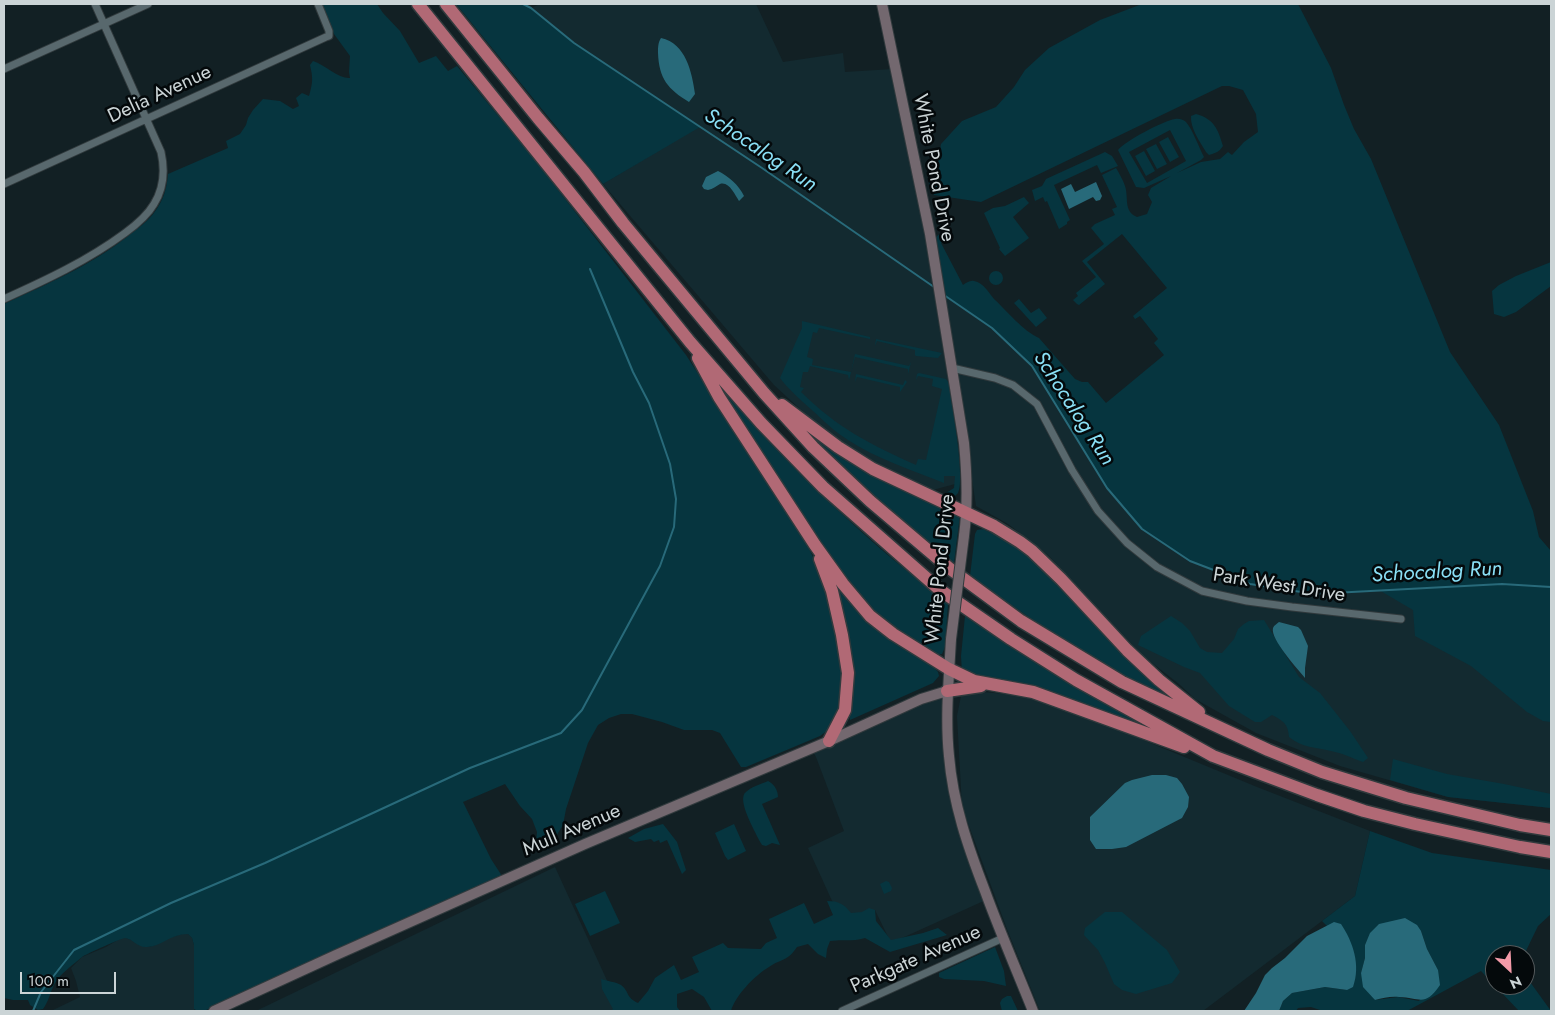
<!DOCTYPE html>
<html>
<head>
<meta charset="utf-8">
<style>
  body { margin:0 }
  #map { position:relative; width:1555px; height:1015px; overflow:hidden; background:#122024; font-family:Jost,sans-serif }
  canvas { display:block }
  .frame { position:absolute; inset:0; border:5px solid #cbd4d6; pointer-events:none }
  .north { position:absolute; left:1485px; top:945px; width:50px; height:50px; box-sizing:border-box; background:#04090b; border:1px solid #545a5c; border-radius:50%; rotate:155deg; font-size:14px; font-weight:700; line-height:20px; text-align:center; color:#cbd4d6 }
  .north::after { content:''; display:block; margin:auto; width:18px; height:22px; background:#f39aa8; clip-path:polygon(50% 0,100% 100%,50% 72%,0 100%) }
  .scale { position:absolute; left:20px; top:972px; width:96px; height:22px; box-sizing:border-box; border:2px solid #cbd4d6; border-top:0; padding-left:6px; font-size:15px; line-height:18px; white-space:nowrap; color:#cbd4d6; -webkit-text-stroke:4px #04090b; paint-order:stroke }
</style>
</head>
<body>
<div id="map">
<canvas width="1555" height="1015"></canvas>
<div class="frame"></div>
<div class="north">N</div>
<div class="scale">100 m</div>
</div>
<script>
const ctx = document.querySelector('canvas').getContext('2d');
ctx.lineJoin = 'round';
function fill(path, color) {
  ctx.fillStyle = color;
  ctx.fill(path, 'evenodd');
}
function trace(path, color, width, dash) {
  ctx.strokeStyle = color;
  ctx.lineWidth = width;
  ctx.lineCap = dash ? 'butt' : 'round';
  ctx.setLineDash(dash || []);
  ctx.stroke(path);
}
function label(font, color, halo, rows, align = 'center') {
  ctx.font = font + ' Jost,sans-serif';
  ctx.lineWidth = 5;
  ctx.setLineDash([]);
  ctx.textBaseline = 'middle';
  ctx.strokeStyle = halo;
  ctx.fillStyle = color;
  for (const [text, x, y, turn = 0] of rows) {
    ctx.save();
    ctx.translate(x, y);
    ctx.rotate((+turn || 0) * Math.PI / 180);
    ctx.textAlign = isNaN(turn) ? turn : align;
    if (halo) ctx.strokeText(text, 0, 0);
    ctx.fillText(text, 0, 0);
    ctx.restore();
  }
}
fill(new Path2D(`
  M540 4H756L783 62 843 53 845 72 893 69 923 224 959 451 955 484 929 491 884 467 841 442 813 421 774 385 603 184 699 126 574 43 531 8Z
  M945 295 992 328 1032 366 1107 488 1142 529 1314 594 1502 584 1551 587V808L1448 797 1340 766 1256 733 1195 699 1179 684 1142 655 1048 555 1008 524 976 506Z
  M947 691 954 792 988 899 891 943 875 910 843 925 808 848 844 831 816 757 811 748Z
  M983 692 1018 695 1042 702 1124 732 1257 787 1370 831 1355 896 1203 1011H1040L1007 929 962 807 957 716 961 696Z
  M555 867 621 1011H259L258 1010Z
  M182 934H188L192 938 194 945V1011H51L80 997 76 981 71 968 82 957 106 947 121 938H126L150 947 171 937Z`), '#132a30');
fill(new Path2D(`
  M319 4H377L383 13 400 31 419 63 436 56 448 71 457 66 535 160 686 355 803 536 826 584 842 656 843 712 836 724 820 736 746 767H741L720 733 712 730H684L662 722 632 714H621L609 718 598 725 588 743 566 809 563 825 558 833 551 847 547 850 539 848 536 844 537 832 532 819 520 806 505 784 463 802 491 859 502 876 204 1011H198L194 1009V945L192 938 188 934C171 934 160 947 147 947 138 948 133 939 125 938 122 938 86 954 82 957 73 965 61 973 55 983 50 992 49 1001 43 1009L38 1010 30 1005 28 1000H13L4 998V304C47 284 90 266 128 236 138 228 149 221 156 210 164 199 167 187 168 174L228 148 226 141 240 134 246 125 248 118 253 110 263 99 280 101 293 109 299 106 296 98 302 93 309 96C313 82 313 78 310 65L313 61C325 65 339 79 350 78L349 72 350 56 334 34Z
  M456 4H523L531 8 574 43 700 127 603 184Z
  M1142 4H1298L1331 68 1344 105 1354 129 1371 159 1450 352 1499 425 1533 511 1539 537 1551 551V722L1543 721 1527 712 1471 666 1415 636 1413 610 1379 590 1314 594 1250 584 1190 561 1142 529 1107 488 1032 366 992 328 945 295 935 238C940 233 944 231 951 232L953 234 952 237 941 243 963 285C966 283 970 280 974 281 984 283 988 292 994 299 1007 311 1023 331 1039 338L1075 379 1082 382H1088L1106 403 1164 355 1154 343 1158 339 1140 316 1135 319 1133 316 1167 288 1122 234 1087 262 1105 284 1079 305 1077 304 1073 300 1078 296 1076 293 1096 277 1082 261 1104 244 1091 228 1095 224 1115 215 1112 209 1117 207 1102 175 1116 168C1119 173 1123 180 1125 186 1129 198 1123 211 1137 217L1147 214 1152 202 1148 195 1151 188 1171 176 1144 188 1136 187 1118 150C1125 141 1163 121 1175 119 1179 118 1184 120 1186 122 1193 130 1199 148 1204 157L1201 160 1177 173 1201 162 1220 159 1228 152 1232 155 1244 142 1258 132 1256 114 1243 90 1229 86H1222L981 202 934 195 929 187V178L939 155 941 144 962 121 996 107 1014 87 1025 70 1049 48 1100 20ZM1170 130 1186 161 1147 183 1129 152Z
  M1196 114C1214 119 1218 129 1223 146 1219 152 1216 153 1209 155L1206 152C1200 142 1190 128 1191 116Z
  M1168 137 1179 157 1170 162 1159 142Z
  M1156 144 1167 164 1157 169 1146 149Z
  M1144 151 1155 171 1146 176 1135 156Z
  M1105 152 1112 156 1118 166 1101 173 1097 165 1054 185 1070 220 1067 222V224L1059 229 1047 201 1045 202 1043 197 1035 201 1032 190 1042 186 1046 179Z
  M1024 197 1029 203 1013 217 1029 238 1005 256 999 249 1000 248 984 213 993 208 1005 206Z
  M1551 260V286L1516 312 1504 317 1494 314 1492 291 1499 285 1516 276 1551 262Z
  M989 278a7 7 0 1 1 14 0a7 7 0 1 1-14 0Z
  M1019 299 1031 313 1039 308 1047 318 1036 327 1014 303Z
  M802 321 870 337V339L819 328 817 333 813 332 807 357 813 359 812 365 851 372 855 354 909 366 911 362 908 374V369L855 357 849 380 848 375 810 366 808 372H803L800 387 804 388 801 392C836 427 871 445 916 465L918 459 926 460 942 389 932 386 933 379 918 376 916 380 917 374 919 373 946 379 949 383C951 401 966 480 958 493 954 498 949 498 944 497L946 493 954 488 955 476H944V483C912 470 877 459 848 440 835 432 824 421 813 411 801 400 789 390 780 378L802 328Z
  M876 339 942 353 938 358 916 356 915 355V350L877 341 875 346Z
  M856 374 903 385 905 380 907 382 900 392V387L857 377 855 382Z
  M723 390C764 438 808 483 854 525 884 553 916 578 948 604L945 647 942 654 936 655 903 633 872 609 841 573 724 396Z
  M801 425 960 515 954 563C899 520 850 474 801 425Z
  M983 529 1006 540 1043 567 1187 705C1171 698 1154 691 1138 683 1079 652 1024 615 970 576L975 534 977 530Z
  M838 585 867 622 901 647 930 663 938 672 939 676 933 683 850 720 835 586Z
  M965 616C1028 657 1091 697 1157 732L984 681 962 672 961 656Z
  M1171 616 1182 623 1190 631 1200 648 1207 652 1222 653 1234 639 1238 629 1244 624 1249 621 1264 620 1299 677 1320 693 1350 731 1368 758 1363 762C1352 758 1342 753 1331 751 1316 747 1302 748 1289 737 1288 723 1283 721 1272 715L1261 722H1255L1229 706 1200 673 1184 667 1138 645 1141 636Z
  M1393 759 1447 774 1504 784 1551 794V808L1448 797 1390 780Z
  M768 781C774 784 778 790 778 797L762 804 780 845 772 843 766 846 762 845 759 840C755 831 736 799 746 792 751 787 761 784 768 781Z
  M663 824 677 842 686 870 682 874 667 840 660 843 659 840 654 842 651 839 635 842 628 838 644 829Z
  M734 824 746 851 728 860 725 856 715 833Z
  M1370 831 1432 853 1551 870V914L1538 926 1524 955H1495V985H1525V975L1551 1011H1519L1481 971 1407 1011H1323L1311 1007 1298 1008 1296 1011H1279L1283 1001 1292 993 1325 987 1347 990 1327 926 1322 921 1355 896ZM1421 931 1427 949 1438 970 1419 1001 1398 997 1375 1000 1361 973 1365 958V945L1371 933Z
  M886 881 889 882 892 888 891 891 884 894 880 884Z
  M605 891 620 923 590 936 575 904Z
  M827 901C839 901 844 904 851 913L862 912 869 908 875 910 876 921 891 940 923 933 938 928 947 935 890 952 865 938C851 942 843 939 830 941L827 949 826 958 818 954 808 944 797 947C787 962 782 958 769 967 755 975 735 996 731 1011H712L704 997 692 989 677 994V1007L680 1011H611L613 1009 602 989 601 979C607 981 616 982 621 985 630 992 625 997 638 1003L648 991 655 978 674 965 681 980 699 972 692 957 723 943 728 948 761 949 766 943 777 938 769 919 804 903 814 924 833 915Z
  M1105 912H1122L1167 950 1180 972 1172 983 1136 994 1122 990 1114 984 1105 963 1098 950 1084 935 1085 928Z
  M995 947 1004 971 1006 986 984 981 944 979 939 977V973Z
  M1007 996H1011L1018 1011H1002L1000 1003 1002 999Z`), '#06353f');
fill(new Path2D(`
  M661 38C686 43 692 73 695 94L689 102C668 89 659 79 658 53 658 47 658 43 661 38Z
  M718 171C728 176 739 185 744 196L739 201C735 195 729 181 720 184 716 186 713 189 708 190L704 189 702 186 706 177Z
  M1096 182 1102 196 1100 200 1096 201 1093 197 1069 209 1061 189 1071 184 1075 192Z
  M1279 622 1298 627 1301 630 1308 646 1305 668V678C1298 669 1270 639 1273 628 1274 625 1277 624 1279 622Z
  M1152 775H1166L1177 778 1182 784 1189 797 1188 807 1182 818 1126 847 1112 849H1096L1090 840V817L1125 783 1132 780Z
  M1405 918 1417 925 1421 931 1427 949 1438 970 1440 985C1425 1007 1421 998 1399 997 1391 996 1383 998 1375 1000L1363 987 1361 973 1365 958V945L1370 933 1379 924Z
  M1334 922 1341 924C1353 942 1361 965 1353 987L1347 990 1325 987 1292 993 1283 1001 1279 1011H1244L1256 993 1265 975 1272 968 1285 958 1307 936Z`), '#286a7a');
trace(new Path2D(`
  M523 4 531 8 574 43 762 168 934 287
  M944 295 992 328 1032 366 1107 488 1142 529 1190 561 1250 584 1314 594 1502 584 1551 587
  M33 1011 41 992 74 950 171 903 265 863 470 768 561 733 582 710 660 566 674 527 676 499 670 464 649 403 633 372 590 269`), '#286a7a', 2);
const street = new Path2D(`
  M4 69 148 4
  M4 184 326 37 329 36V31L318 4
  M4 299C46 280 87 261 125 233 136 225 147 216 154 204 164 188 165 170 161 152L95 4
  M952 368 995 378 1013 385 1037 404 1072 470 1098 511 1127 543 1157 567 1202 591 1247 601 1292 607 1401 619
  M842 1011 1003 938`);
const secondary = new Path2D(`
  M882 4 930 234 964 443C967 474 968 505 964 536
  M951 639C949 678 945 717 949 756 953 804 968 847 985 891 1000 932 1017 971 1033 1011
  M214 1011 336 955 585 844 829 741 921 699 947 691`);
const highway = new Path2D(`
  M418 4 690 342 761 423 823 487 940 590 1011 639 1076 680 1213 756 1317 795 1364 811 1415 824 1520 847 1551 852
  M446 4 538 118 584 172 623 223 764 393 813 447 870 501 949 568 1021 621 1122 682 1268 750 1322 772 1406 798 1520 825 1551 830
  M698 358 719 397 815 545 843 584 870 616 893 634 949 669 974 681 1033 692 1184 747
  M782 405 838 447 873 469 994 526 1020 542 1032 551 1061 579 1127 650 1159 680 1199 712
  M820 559 832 591 842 635 848 673 845 710 829 741
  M947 691 981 686`);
trace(street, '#313a3d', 9);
trace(secondary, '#313a3d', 12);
trace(highway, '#313a3d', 15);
trace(street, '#58686d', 7);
trace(secondary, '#73686f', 10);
trace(highway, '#b16975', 12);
const secondaryBridge = new Path2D(`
  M951 639 964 536`);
trace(secondaryBridge, '#313a3d', 12, []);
trace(secondaryBridge, '#73686f', 10);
label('20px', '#cbd4d6', '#04090b', [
  ["Delia Avenue",160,95,-25],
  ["White Pond Drive",933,168,79],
  ["White Pond Drive",941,569,-84],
  ["Park West Drive",1279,586,9],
  ["Mull Avenue",572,831,-23],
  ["Parkgate Avenue",916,960,-24]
]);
label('italic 21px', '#8ae0f6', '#04090b', [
  ["Schocalog Run",760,151,34],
  ["Schocalog Run",1073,409,57],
  ["Schocalog Run",1437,573,-3]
]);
</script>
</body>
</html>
